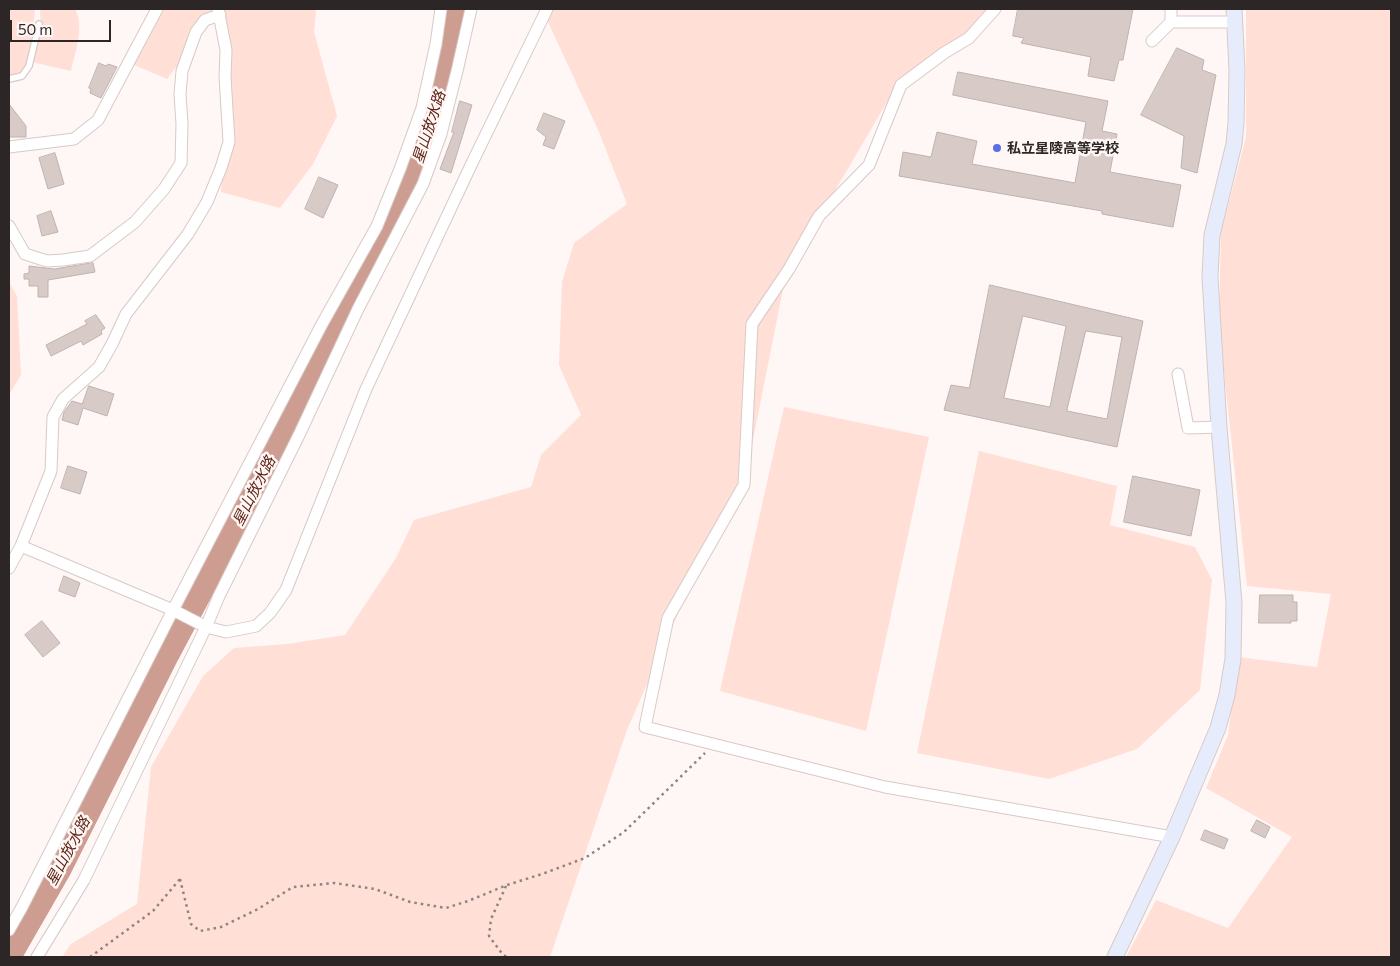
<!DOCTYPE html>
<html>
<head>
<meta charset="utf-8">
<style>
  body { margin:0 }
  #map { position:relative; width:1400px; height:966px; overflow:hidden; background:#fff7f5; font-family:Commissioner,sans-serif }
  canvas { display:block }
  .frame { position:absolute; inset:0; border:10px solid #2c2726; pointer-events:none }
  .scale { position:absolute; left:10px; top:20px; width:101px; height:22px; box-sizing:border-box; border:2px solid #2c2726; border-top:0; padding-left:6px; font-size:15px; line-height:18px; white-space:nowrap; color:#2c2726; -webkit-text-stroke:4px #fff7f5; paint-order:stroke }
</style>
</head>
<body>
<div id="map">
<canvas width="1400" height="966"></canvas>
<div class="frame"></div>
<div class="scale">50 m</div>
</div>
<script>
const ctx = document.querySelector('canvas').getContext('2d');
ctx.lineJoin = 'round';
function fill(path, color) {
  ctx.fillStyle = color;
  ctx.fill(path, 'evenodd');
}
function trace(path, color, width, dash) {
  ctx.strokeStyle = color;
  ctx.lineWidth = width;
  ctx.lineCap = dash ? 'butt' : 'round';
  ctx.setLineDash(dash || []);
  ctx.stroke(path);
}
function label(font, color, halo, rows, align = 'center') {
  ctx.font = font + ' Commissioner,"Noto Sans JP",sans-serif';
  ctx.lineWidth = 5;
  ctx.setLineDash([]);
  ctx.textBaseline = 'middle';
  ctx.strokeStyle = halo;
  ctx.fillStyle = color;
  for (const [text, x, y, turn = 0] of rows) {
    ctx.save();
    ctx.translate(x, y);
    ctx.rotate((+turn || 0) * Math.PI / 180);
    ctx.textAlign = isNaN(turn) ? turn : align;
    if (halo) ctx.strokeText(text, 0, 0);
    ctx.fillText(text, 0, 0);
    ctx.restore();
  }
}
fill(new Path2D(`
  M9 9H33L35 11 27 69 9 79Z
  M40 9H75C85 27 75 52 71 71L32 62 41 26Z
  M156 9H216L215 17 167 79 132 64Z
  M221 9H312L316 11 314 32 337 116 313 164 280 208 221 192 227 102Z
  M542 9H992L978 28 900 80 786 274 742 495 718 522 627 730 550 957H62L71 944 137 904 151 767 203 676 234 648 287 644 345 635 396 558 414 520 531 487 541 455 581 415 559 365 562 282 574 243 627 204 599 132Z
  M1246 9H1391V957H1126L1156 900 1228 928 1292 837 1206 788 1228 735 1238 657 1317 667 1331 594 1247 586 1219 325 1221 233 1246 137Z
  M9 282 17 296 21 375 9 395Z
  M784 407 929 437 866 731 720 691Z
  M979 451 1117 486 1110 525 1195 547 1212 580 1200 690 1137 749 1049 779 917 753Z`), '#ffdfd6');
trace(new Path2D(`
  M9 957 59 870 166 657 289 426 353 298 408 193 429 136 444 80 456 9`), '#ce9d91', 24);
const building = new Path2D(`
  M1018 9H1133L1123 60H1119L1114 81 1088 76 1091 57 1021 43 1024 38 1013 36Z
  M1177 48 1204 60 1202 70 1216 75 1197 173 1181 168 1184 136 1141 115Z
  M99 63 106 66 108 64 117 67 101 98 90 93 91 89 89 88Z
  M958 72 1108 101 1102 131 1117 134 1110 172 1181 185 1173 227 1102 214V211L899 176 903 152 931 157 937 132 977 141 972 164 1075 183 1086 122 953 95Z
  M460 101 472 105 451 173 440 169 454 132H452Z
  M9 104 26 126V137H9Z
  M544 113 565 121 554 149 543 145 546 137 537 130Z
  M55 153 64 184 48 189 39 158Z
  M319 177 338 185 323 218 305 209Z
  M51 211 58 232 42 236 37 216Z
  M93 263 95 272 48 280V297H38V286H29V279H24V274L29 273V266L54 269Z
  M990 285 1143 321 1117 447 944 410 951 385 969 388ZM1023 316 1066 326 1050 407 1004 398ZM1086 331 1122 337 1107 419 1067 411Z
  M96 315 105 328 101 331 102 334 83 345 81 341 51 356 46 345 87 324 85 321Z
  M89 386 114 394 107 416 83 408 78 425 62 420 64 412 72 401 82 404Z
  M68 466 87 472 80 494 61 488Z
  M1133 476 1200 490 1191 536 1124 522Z
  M64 576 80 583 75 597 59 591Z
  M1260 595H1293V602H1297V621H1291V623H1259Z
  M42 621 60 643 43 657 25 635Z
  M1257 820 1270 827 1265 838 1251 831Z
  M1205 830 1228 839 1224 849 1201 840Z`);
fill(building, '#d8cbc7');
trace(building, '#bfb2af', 1);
const lane = new Path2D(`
  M9 79 22 76 29 66 39 24`);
const street = new Path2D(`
  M995 9 969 38 944 53 901 85 869 165 819 216 789 269 752 324 744 485 668 618 645 727 885 787 1172 837
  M1171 9V22H1234
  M1152 41 1171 22
  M9 147 74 139 98 120 157 9
  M9 226 25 254 47 261 63 260 90 256 135 222 164 189 181 163 182 124 180 94 182 71 196 32 205 20 220 15
  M1178 374 1188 428 1219 427
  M21 546 173 610 206 627 226 632 256 626 270 613 286 590 366 389 472 163 547 9
  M9 568 21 546 51 471 53 417 63 399 99 367 112 344 126 314 188 234 207 202 221 168 229 142 225 77 226 50 218 9
  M9 930 22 907 173 610 322 324 377 226 400 169 422 108 436 44 441 9
  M37 957 84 880 206 627 219 596 299 435 358 309 423 184 441 134 458 67 471 9`);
const secondary = new Path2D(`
  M1115 957 1172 837 1218 728 1227 695 1233 659 1234 603 1219 427 1210 277 1212 235 1234 144 1236 123 1237 70 1234 9`);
trace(lane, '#d7cac7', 8);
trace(street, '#d7cac7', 13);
trace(secondary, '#d7cac7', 17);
trace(new Path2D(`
  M180 879 191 924 200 931 221 927 258 909 293 887 334 883 375 889 410 902 446 908 468 901 507 885 542 874 585 858 624 832 705 753
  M506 886 491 919 489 936 503 955 507 957
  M90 957 153 911 180 879`), '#8b8583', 2.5, [2.5, 4]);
trace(lane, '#fff', 5.5);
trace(street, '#fff', 11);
trace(secondary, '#e7ecfd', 15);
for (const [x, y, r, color] of [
  [997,148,5,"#5c6fe6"]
]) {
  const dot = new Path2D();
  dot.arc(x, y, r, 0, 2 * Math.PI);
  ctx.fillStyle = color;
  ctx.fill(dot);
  trace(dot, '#fff7f5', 2);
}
label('bold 14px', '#2c2726', '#fff7f5', [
  ["私立星陵高等学校",1007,148]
], 'left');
label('italic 15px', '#5a1f10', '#fff7f5', [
  ["星山放水路",429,127,-72],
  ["星山放水路",254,491,-63],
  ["星山放水路",68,851,-62]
]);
</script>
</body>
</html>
